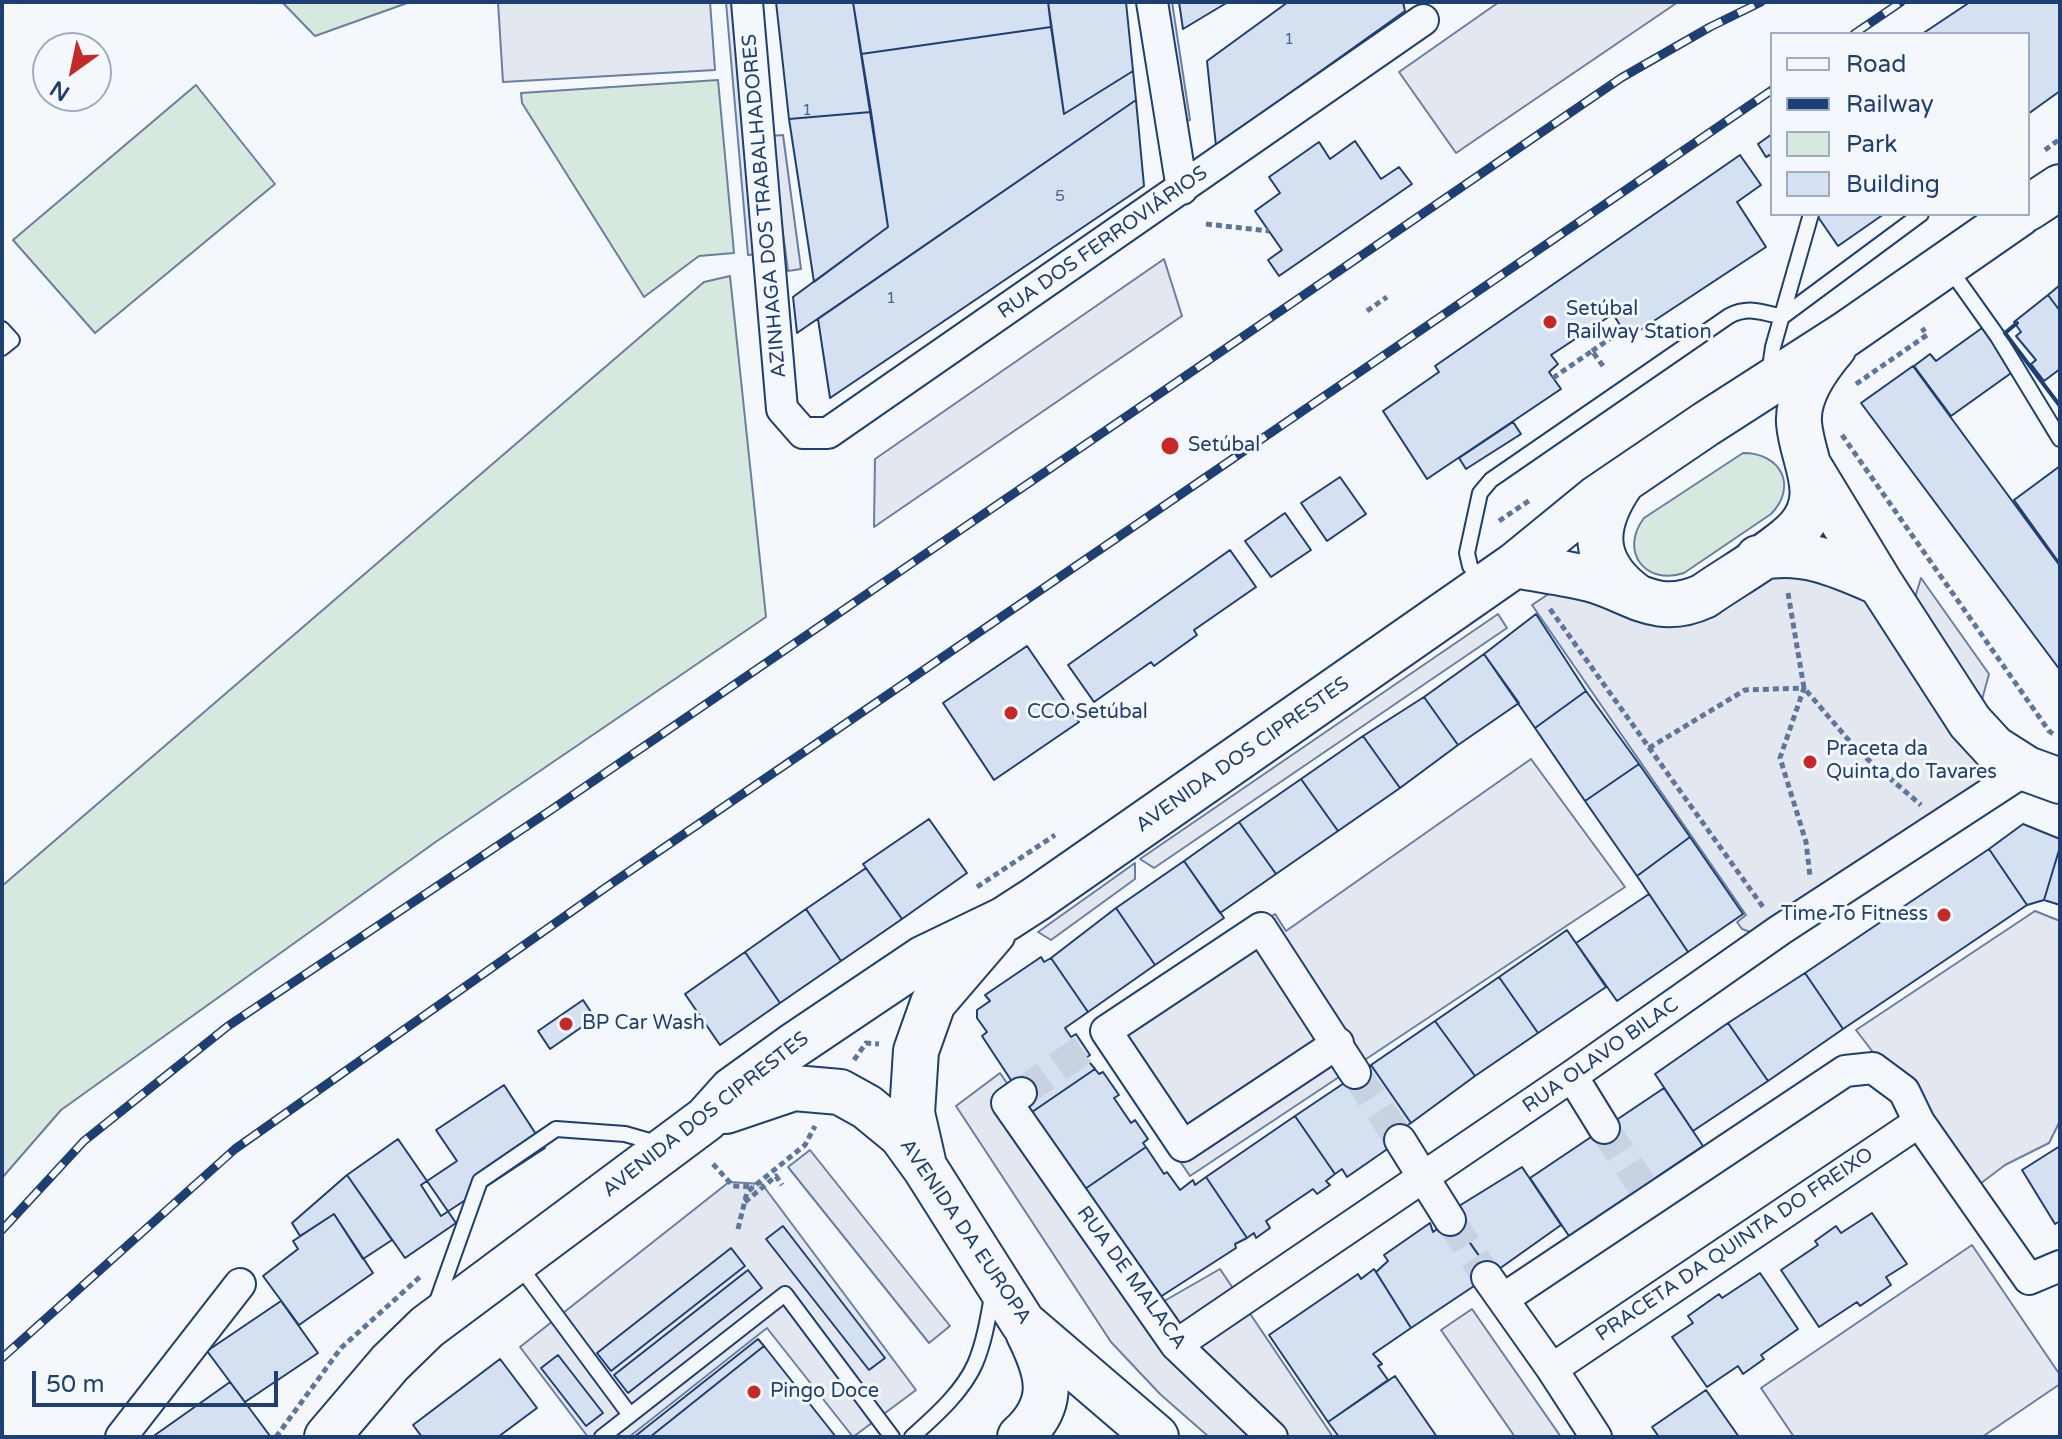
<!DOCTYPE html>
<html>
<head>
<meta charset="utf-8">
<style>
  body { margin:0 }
  #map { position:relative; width:2062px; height:1439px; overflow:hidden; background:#f4f7fb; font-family:"Varela Round",sans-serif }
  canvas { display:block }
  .frame { position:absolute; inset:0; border:4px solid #1d3f73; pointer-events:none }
  .legend { position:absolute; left:1770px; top:32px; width:260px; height:184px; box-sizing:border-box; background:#f4f7fb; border:2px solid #9eadc5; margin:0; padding:10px 14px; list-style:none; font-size:24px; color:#1d3f73 }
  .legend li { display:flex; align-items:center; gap:16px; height:40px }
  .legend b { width:40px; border:2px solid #9eadc5 }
  .north { position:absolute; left:32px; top:32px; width:80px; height:80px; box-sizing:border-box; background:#f4f7fb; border:2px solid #9eadc5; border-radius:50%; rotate:213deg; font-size:22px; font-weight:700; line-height:32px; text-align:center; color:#1d3f73 }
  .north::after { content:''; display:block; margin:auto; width:28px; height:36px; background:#c62828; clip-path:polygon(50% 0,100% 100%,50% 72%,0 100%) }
  .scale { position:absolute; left:32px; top:1371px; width:246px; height:36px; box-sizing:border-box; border:4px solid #1d3f73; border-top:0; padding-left:10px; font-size:24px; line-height:28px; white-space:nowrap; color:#1d3f73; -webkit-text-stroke:6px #f4f7fb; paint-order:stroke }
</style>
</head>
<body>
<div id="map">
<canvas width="2062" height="1439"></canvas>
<div class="frame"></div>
<ul class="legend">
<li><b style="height:10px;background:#f4f7fb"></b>Road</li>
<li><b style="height:10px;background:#1d3f73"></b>Railway</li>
<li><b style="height:22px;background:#d7e8df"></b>Park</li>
<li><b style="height:22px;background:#d5e0f0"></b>Building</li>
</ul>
<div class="north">N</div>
<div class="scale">50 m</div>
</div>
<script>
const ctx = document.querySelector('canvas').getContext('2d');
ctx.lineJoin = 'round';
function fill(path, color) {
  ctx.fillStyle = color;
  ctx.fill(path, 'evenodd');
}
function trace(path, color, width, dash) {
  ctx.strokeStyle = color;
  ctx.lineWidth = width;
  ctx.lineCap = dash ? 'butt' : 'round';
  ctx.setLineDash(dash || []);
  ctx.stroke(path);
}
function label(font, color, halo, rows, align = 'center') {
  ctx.font = font + ' "Varela Round",sans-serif';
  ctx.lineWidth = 6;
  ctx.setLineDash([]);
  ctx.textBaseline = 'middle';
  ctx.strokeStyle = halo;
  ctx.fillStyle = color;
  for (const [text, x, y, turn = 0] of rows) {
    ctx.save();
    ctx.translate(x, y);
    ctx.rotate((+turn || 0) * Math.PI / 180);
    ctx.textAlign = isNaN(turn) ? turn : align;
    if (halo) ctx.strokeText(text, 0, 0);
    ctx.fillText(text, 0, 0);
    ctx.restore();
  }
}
const green = new Path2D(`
  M282 2H410L315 36Z
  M718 80 734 253 699 256 644 297 522 103 521 93Z
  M196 85 275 184 95 333 13 240Z
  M730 276 766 617 437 841 61 1110 2 1178V886L704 282Z
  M1743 453C1781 453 1798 486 1771 514L1684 573C1645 586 1619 551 1644 518Z`);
fill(green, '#d7e8df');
trace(green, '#687fa3', 2);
const parking = new Path2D(`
  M498 2H710L715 70 503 82Z
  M726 2H740L761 254 748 255Z
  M1161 2H1172L1190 120 1179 122Z
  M1499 2H1678L1456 153 1399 72Z
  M783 135 801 269 788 271 770 136Z
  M1164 259 1182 316 874 527 875 459Z
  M1779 569 1863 592 1971 744 1984 781 1756 934 1742 929 1737 922 1746 915 1532 605 1556 589 1691 625Z
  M1921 578 1989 674 1980 707 1912 607Z
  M1498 614 1507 628 1154 868 1140 859Z
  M1531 759 1625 887 1190 1176 1092 1032 1275 914 1286 931Z
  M1135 863V879L1051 940 1038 932Z
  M2035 911 2060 921V1121L2049 1143 2005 1165 1976 1187 1856 1030Z
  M1000 1073 1159 1304 1220 1269 1333 1437H1209L1160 1394 1111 1342 956 1106Z
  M810 1150 950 1326 929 1343 788 1167Z
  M729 1182 762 1184 916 1390 853 1437 767 1328 629 1437H588L520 1347Z
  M1972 1245 2060 1375V1384L1982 1437H1794L1761 1388Z
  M1472 1309 1561 1437H1515L1441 1330Z`);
fill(parking, '#e3e8f0');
trace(parking, '#687fa3', 2);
const building = new Path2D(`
  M776 2H853L871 112 789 119Z
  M853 2H1048L1051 27 861 54Z
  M1048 2H1126L1133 71 1064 114Z
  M1179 2H1228L1183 29Z
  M1288 2H1403L1405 11 1216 146 1207 61Z
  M1970 2H2060V91L2028 114V34H1922Z
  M1051 27 1064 114 1133 71 1136 100 797 333 793 297 888 227 861 54Z
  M1136 100 1144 186 830 398 818 319Z
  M871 112 888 227 814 282 789 119Z
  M1772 134V154L1766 157 1758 144Z
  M1355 141 1381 179 1399 167 1412 184 1279 276 1268 260 1282 250 1255 211 1280 193 1269 177 1319 142 1330 159Z
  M1740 155 1761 185 1737 202 1766 247 1628 338 1613 314 1551 355 1558 364 1549 372 1561 389 1427 479 1383 411 1439 372 1435 366Z
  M1816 214H1884L1838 246Z
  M2060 285V311L2048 295Z
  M2048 295 2060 311V369L2044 381 2031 364 2036 360 2016 336 2021 332 2014 322Z
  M1982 328 2014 371 1951 416 1914 366 1930 354 1936 361Z
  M1913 366 2060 566V670L1861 403Z
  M1513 422 1521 434 1466 469 1459 458Z
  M2060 466V564L2014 500Z
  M1340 477 1366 514 1327 541 1301 503Z
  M1285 513 1311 550 1271 577 1245 541Z
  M1230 550 1256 587 1194 630 1197 635 1154 666 1151 662 1094 702 1068 665Z
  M1536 614 1586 691 1535 728 1484 654Z
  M1027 646 1079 722 994 780 943 703Z
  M1484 654 1519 703 1458 745 1424 697Z
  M1586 691 1639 764 1585 801 1535 728Z
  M1424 697 1458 745 1400 788 1363 736Z
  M1363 736 1400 788 1338 831 1301 779Z
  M1639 764 1690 837 1637 876 1585 801Z
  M1301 779 1338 831 1276 874 1239 822Z
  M929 819 967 873 902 919 863 864Z
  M1239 822 1276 874 1220 913 1184 861Z
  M2023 824 2060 839V847L2044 900 2027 905 1989 849Z
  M1690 837 1743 914 1688 952 1637 876Z
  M2060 847V905L2044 900Z
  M1989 849 2027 905 1843 1029 1805 973Z
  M1184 861 1224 918 1155 965 1116 908Z
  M866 868 902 919 841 961 806 909Z
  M1649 894 1688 952 1617 1001 1576 943Z
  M1116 908 1155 965 1088 1012 1051 958Z
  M806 909 841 961 780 1003 745 952Z
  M1567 930 1606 987 1538 1033 1499 977Z
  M745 952 780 1003 720 1045 685 994Z
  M1041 957 1044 962 1051 958 1088 1012 1065 1028 1071 1037 1076 1034 1090 1055 1086 1058 1095 1069 1032 1112 982 1036 987 1032 977 1018V1010L990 1001 985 995Z
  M1805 973 1843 1029 1768 1081 1728 1023Z
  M1499 977 1538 1033 1475 1076 1435 1021Z
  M583 1000 595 1018 550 1049 538 1031Z
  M1435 1021 1475 1076 1411 1123 1371 1065Z
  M1728 1023 1768 1081 1693 1131 1655 1074Z
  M1371 1065 1411 1123 1404 1127 1409 1134 1347 1177 1342 1169 1335 1174 1295 1116Z
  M1095 1069 1099 1074 1103 1072 1119 1095 1114 1098 1131 1123 1135 1120 1148 1139 1143 1143 1146 1147 1085 1189 1032 1112Z
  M504 1085 545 1148 441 1216 421 1185 457 1161 436 1130Z
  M1664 1088 1703 1146 1569 1236 1530 1178Z
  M1295 1116 1335 1174 1326 1181 1330 1185 1317 1194 1313 1189 1266 1221 1270 1228 1256 1238 1254 1233 1247 1238 1206 1177Z
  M398 1139 456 1223 405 1258 347 1175Z
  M2060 1146V1221L2055 1224 2022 1170Z
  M1146 1147 1164 1174 1167 1172 1180 1190 1193 1180 1195 1185 1206 1177 1247 1238 1235 1244 1236 1248 1157 1299 1085 1189Z
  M1522 1167 1561 1225 1492 1274 1454 1220 1463 1212 1459 1206Z
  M347 1175 392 1240 363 1259 334 1214 300 1236 292 1223Z
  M1872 1213 1907 1264 1886 1277 1891 1285 1860 1306 1857 1302 1819 1327 1781 1270 1818 1245 1815 1241 1836 1226 1841 1233Z
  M334 1214 373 1273 299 1325 263 1276 298 1249 293 1241Z
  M1452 1218 1492 1274 1411 1328 1376 1272 1388 1261 1384 1255 1430 1223 1433 1232Z
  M783 1226 885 1358 869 1370 766 1239Z
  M731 1248 745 1266 611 1371 597 1353Z
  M1374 1269 1411 1328 1373 1354 1382 1364 1378 1366 1388 1380 1328 1422 1269 1335 1358 1274 1361 1279Z
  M748 1270 762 1288 628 1393 614 1375Z
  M1760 1273 1798 1329 1761 1355 1764 1359 1743 1374 1738 1366 1707 1387 1672 1337 1693 1323 1688 1316 1719 1294 1722 1298Z
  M281 1301 318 1353 245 1402 207 1351Z
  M758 1339 764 1346 650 1437H634Z
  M764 1346 836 1437H650Z
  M558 1355 603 1413 586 1426 541 1368Z
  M500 1359 537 1408 498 1437H422L413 1425Z
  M1395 1376 1437 1437H1339L1328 1422Z
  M230 1382 270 1436 156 1437 155 1435Z
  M1706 1390 1739 1437H1659L1652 1427Z`);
fill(building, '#d5e0f0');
trace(building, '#1d3f73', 2);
trace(new Path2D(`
  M1355 1073 1400 1140
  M1021 1093 1085 1048
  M1604 1128 1643 1187
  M1450 1220 1487 1277`), '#c9d2e0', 30, [30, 15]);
const lane = new Path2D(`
  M1949 268 1998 337 2060 439
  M1782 317 1921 214
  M2 329 12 340 2 348
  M1769 374 1773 347 1811 214
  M1482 583 1470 566 1467 553 1480 493 1491 480 1729 316C1748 306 1763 312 1782 317
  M518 1264 630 1415
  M435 1307 480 1181 556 1129 625 1134 660 1144
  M602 1437 785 1294 892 1437
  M912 1437C934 1417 962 1393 975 1364 984 1343 988 1319 992 1296`);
const street = new Path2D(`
  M747 2 782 409 803 433H828L1423 20
  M1152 2 1182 189
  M1338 1043 1183 1146 1106 1031 1261 928 1355 1073
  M1572 1076 1604 1128
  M1021 1093 1007 1103 1176 1345 1272 1437
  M1919 1122 2029 1279 2060 1266
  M1400 1140 1450 1220
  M1487 1277 1552 1369 1596 1437
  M1503 1299 1845 1071 1873 1068 1904 1091 1919 1122 1552 1369
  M1176 1345 1572 1076 1780 930 2027 769
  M121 1437 240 1284`);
const primary = new Path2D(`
  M2028 208 2060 187
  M1810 468 1880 583 1970 722 1994 748 2027 769 2060 781
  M1622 482C1591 527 1591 564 1637 597
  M1758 558C1803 548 1839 565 1880 583
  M1515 565C1540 570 1566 573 1590 579 1634 591 1656 618 1704 596 1729 578 1780 550 1799 528 1828 494 1802 461 1799 423 1797 395 1817 367 1834 347
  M726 1111 794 1088 840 1092 867 1107 901 1135 925 1168 1023 1323 1156 1437
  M923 1161 912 1113 916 1051 933 1003 993 933
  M327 1437 390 1363 427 1327 706 1119 732 1090 793 1046 924 958 1005 919 1036 899 1515 565 1597 498 1706 424 1846 334 2019 214
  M1020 1437C1058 1403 1048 1372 1028 1332`);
trace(lane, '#1d3f73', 18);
trace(street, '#1d3f73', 34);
trace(primary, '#1d3f73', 48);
trace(new Path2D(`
  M2045 150 2060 139
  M1206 224 1269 231
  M1367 311 1387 297
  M1592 351 1623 330
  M1553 378 1592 351 1603 366
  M1856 384 1927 335 1922 328
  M1842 435 2049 731 2056 736
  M1499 521 1530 500
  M1788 593 1804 688 1858 751 1921 805
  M1550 609 1763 907
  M1649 748 1745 690 1804 688 1780 758 1806 842 1810 876
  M977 887 1055 835
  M854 1060 866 1043 879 1044
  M713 1164 733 1186 754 1187
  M745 1202 776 1176 782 1185
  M738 1229 747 1192 805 1145 815 1126
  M276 1437 341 1348 421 1276`), '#5e769c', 5, [6, 4]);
trace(lane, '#f4f7fb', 14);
trace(street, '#f4f7fb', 30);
trace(primary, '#f4f7fb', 44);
const rail = new Path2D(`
  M1854 34 1901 2
  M2 1230 84 1141 228 1026 551 810 1621 78 1710 27 1761 2
  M2 1358 235 1149 605 888 1772 90`);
trace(rail, '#1d3f73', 9);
trace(rail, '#f4f7fb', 6, [18]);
trace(new Path2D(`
  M2017 323 2005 333 2060 406`), '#1d3f73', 4);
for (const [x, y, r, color] of [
  [1550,322,8,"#c62828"],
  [1170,446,10,"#c62828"],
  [1011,713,8,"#c62828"],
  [1810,762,8,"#c62828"],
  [1944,915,8,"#c62828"],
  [566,1024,8,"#c62828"],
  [754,1392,8,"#c62828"]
]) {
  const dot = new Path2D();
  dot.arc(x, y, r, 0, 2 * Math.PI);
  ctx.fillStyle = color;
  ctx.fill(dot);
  trace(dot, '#f4f7fb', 3);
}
label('16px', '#4b6792', null, [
  ["1",1289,40],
  ["1",807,111],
  ["5",1060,197],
  ["1",891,299]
]);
label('20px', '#1d3f73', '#f4f7fb', [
  ["AZINHAGA DOS TRABALHADORES",765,206,-95],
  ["RUA DOS FERROVIÁRIOS",1103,243,-35],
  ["AVENIDA DOS CIPRESTES",1243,755,-35],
  ["RUA OLAVO BILAC",1601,1056,-35],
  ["AVENIDA DOS CIPRESTES",706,1115,-38],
  ["AVENIDA DA EUROPA",965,1232,56],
  ["PRACETA DA QUINTA DO FREIXO",1735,1245,-34],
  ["RUA DE MALACA",1131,1278,54]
]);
label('20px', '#1d3f73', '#f4f7fb', [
  ["Setúbal",1566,310],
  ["Railway Station",1566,333],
  ["Setúbal",1188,446],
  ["CCO Setúbal",1027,713],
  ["Praceta da",1826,750],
  ["Quinta do Tavares",1826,773],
  ["Time To Fitness",1928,915,"right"],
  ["BP Car Wash",582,1024],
  ["Pingo Doce",770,1392]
], 'left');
</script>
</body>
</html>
